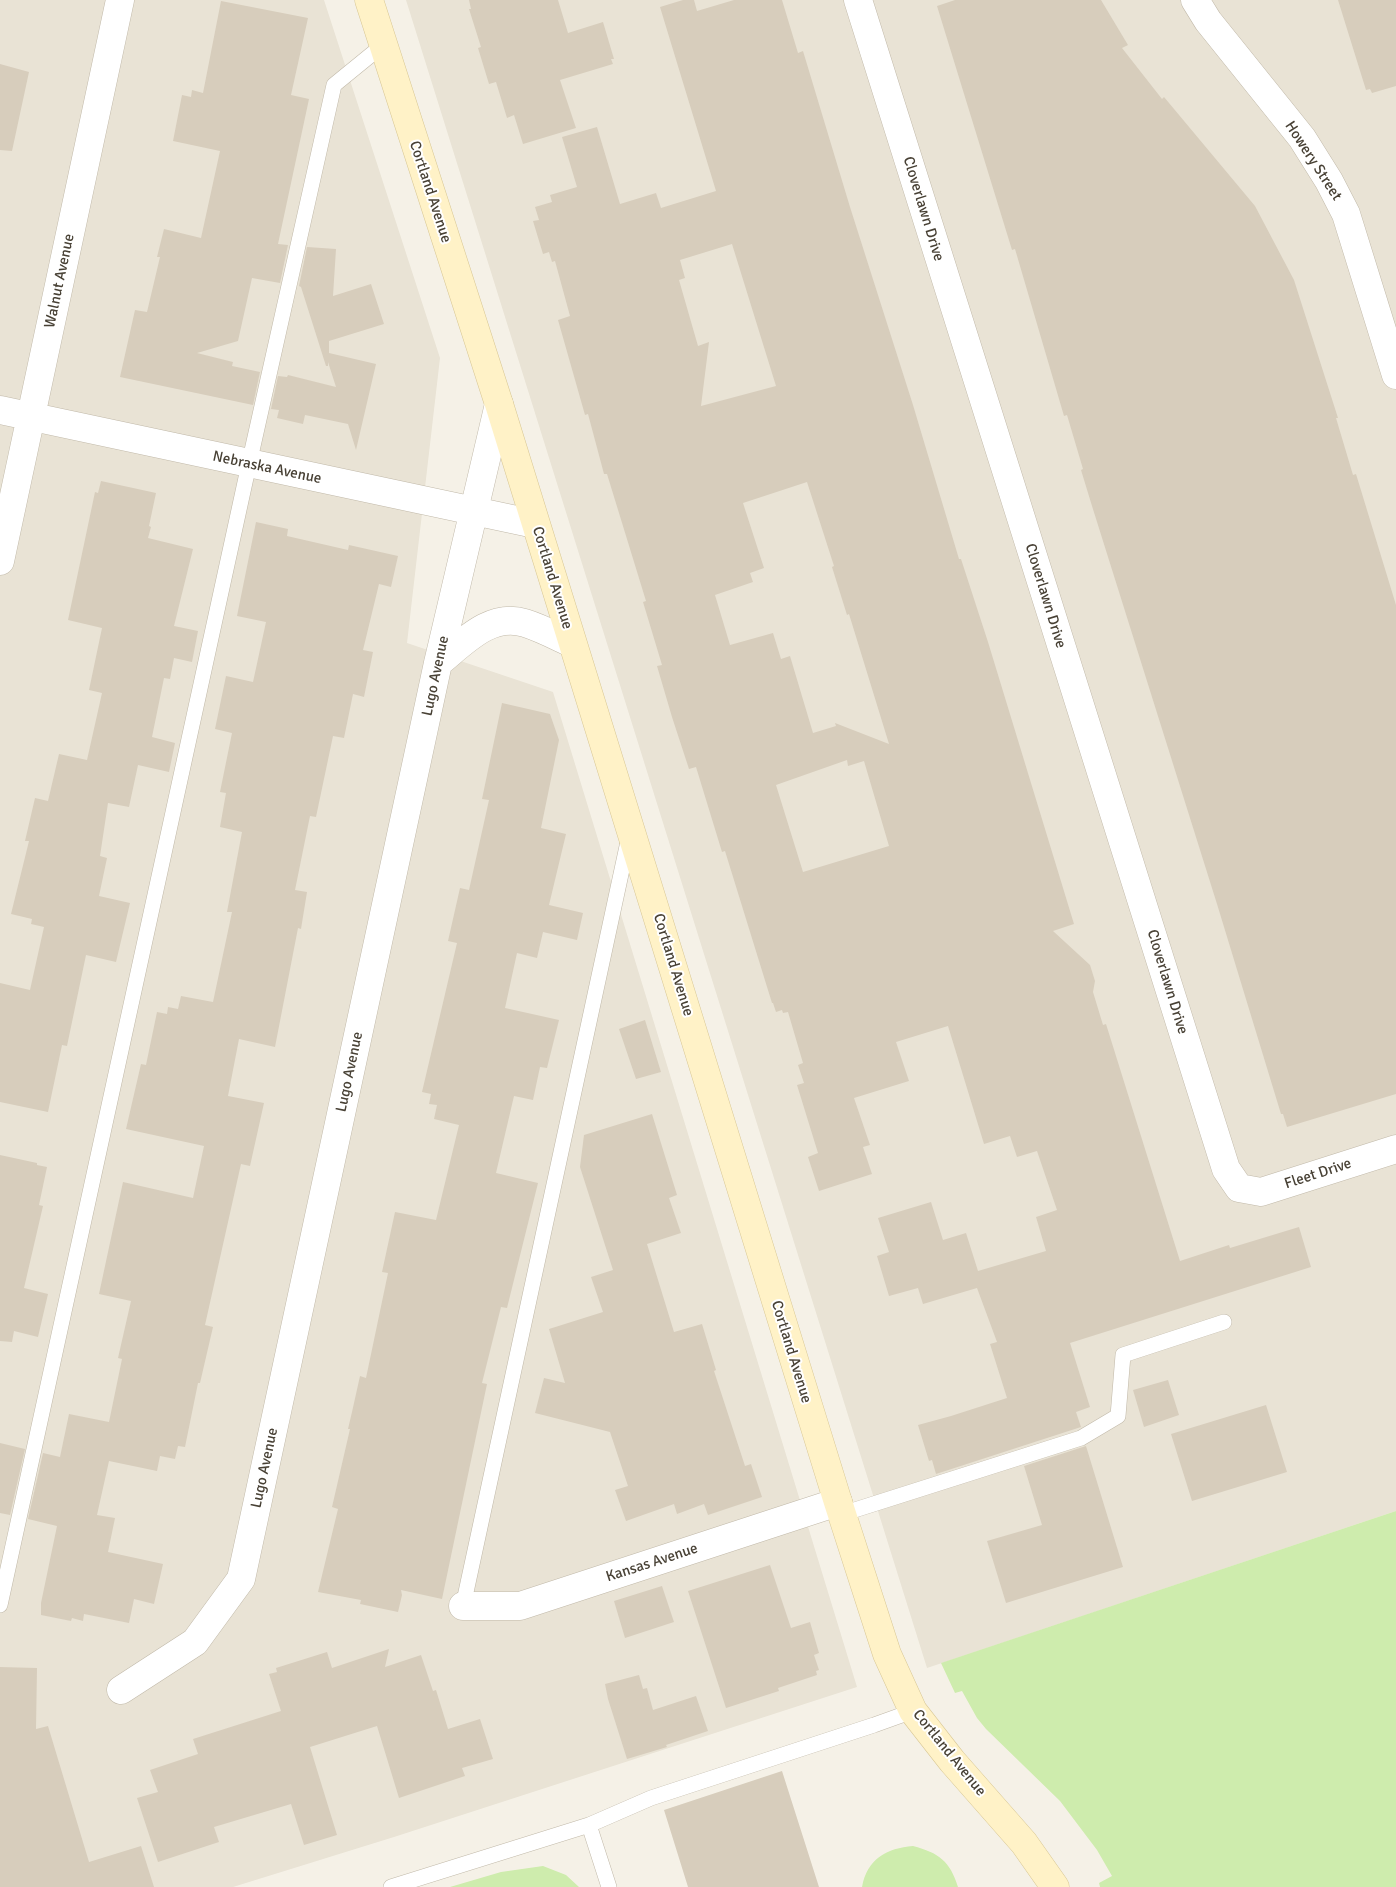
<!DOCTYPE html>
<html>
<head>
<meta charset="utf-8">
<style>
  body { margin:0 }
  canvas { display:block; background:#f5f1e7 }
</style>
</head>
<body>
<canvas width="1396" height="1887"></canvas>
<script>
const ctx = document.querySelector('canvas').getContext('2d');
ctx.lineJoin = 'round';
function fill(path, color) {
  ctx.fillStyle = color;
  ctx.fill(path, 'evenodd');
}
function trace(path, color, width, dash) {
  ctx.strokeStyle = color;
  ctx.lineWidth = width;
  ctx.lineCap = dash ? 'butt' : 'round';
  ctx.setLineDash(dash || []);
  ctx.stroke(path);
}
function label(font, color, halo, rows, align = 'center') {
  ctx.font = font + ' Signika,sans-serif';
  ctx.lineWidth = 4;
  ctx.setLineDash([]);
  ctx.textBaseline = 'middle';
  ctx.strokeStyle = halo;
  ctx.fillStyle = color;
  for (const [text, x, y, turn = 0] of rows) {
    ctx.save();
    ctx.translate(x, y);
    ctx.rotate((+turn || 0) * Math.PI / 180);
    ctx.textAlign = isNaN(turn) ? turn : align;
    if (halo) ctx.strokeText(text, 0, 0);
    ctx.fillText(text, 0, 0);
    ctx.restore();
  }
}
fill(new Path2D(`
  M0 0H324L440 358 407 643 553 692 857 1687 394 1837 233 1887H0Z
  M406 0H1396V1511L927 1668Z`), '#e9e3d5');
fill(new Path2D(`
  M1396 1511V1887H1100L1099 1883 1112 1876 1097 1850 1060 1801 986 1729 977 1718 962 1691 955 1693 941 1663Z
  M913 1846C939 1853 950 1861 958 1887H862C867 1859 887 1848 913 1846Z
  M543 1866 566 1875 579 1887H450L501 1872Z`), '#ceecad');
fill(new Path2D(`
  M469 0H558L568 33 603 22 614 59H611L613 64 560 80 576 128 523 144 514 115 507 118 496 82 489 84 478 48 481 47 469 9H471Z
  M683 0H694L697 11 734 0H782L798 53 803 51 850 207 913 405 959 559H961L988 642 1074 924 1053 931 1090 965 1095 981 1093 992 1103 1025 1106 1024 1180 1261 1229 1245 1230 1248 1299 1227 1311 1267 1070 1343 1090 1407 1076 1412 1081 1427 936 1474 932 1460 929 1461 918 1425 951 1416 1007 1398 990 1344 997 1342 977 1288 923 1304 918 1288 889 1296 877 1256 889 1252 878 1218 931 1202 943 1240 966 1233 978 1271 1046 1251 1036 1217 1057 1210 1037 1151 1017 1157 1010 1136 984 1144 948 1026 896 1042 909 1081 854 1098 870 1145 863 1147 872 1174 819 1191 808 1157 818 1153 797 1085 804 1083 798 1065 803 1063 788 1012 783 1013 782 1010 776 1012 773 1003H772L725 851 722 852 696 767 689 769 672 717 657 666 662 665 643 602 646 601 607 474H604L588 414 585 415 558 320 570 316 555 261 552 262 549 252 543 254 533 221 539 220 535 207 552 202 550 195 577 187 562 137 597 127 620 204 656 193 661 208 716 191 660 7ZM732 244 776 386 701 406 709 342 698 346 679 280 685 278 680 260ZM807 482 834 566 832 567 847 615 849 614 889 744 835 723 836 726 813 733 790 656 781 659 773 633 730 645 715 595 753 582 750 573 764 568 743 503ZM847 760 848 766 864 761 889 846 803 872 776 785Z
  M955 0H1101L1128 45 1122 48 1162 99 1164 97 1255 206 1294 280 1338 418H1336L1353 475 1356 474 1396 605V1094L1287 1127 1283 1114H1281L1217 904 1092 506 1081 470 1083 469 1067 415 1064 416 1015 249 1012 250 937 6Z
  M1338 0H1396V86L1372 93 1370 89 1366 90Z
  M221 1 308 18 291 95 309 99 278 244 288 245 280 283 252 278 238 341 197 353 233 362 232 366 260 372 253 405 120 377 135 310 147 312 160 257H157L164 229 201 238 220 151 173 141 182 95 191 97 192 90 203 93Z
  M0 64 29 72 12 151 0 150Z
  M307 247 336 249 333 296 371 284 384 324 329 341V353L376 364 356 450 348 424 305 415 303 424 277 418 279 410 271 409 278 376 287 377 288 375 336 387 328 362V366H326L301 287 299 286Z
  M101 481 156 493 149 526 151 527 148 538 193 549 174 626 198 631 192 662 174 658 170 679 164 678 152 737 175 743 169 772 138 765 129 807 108 803 100 856 107 858 99 896 130 903 116 962 86 955 67 1046 62 1045 48 1112 0 1102V983L30 990 44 927 31 924 32 919 11 914 29 841H25L35 798 48 801 59 754 87 760 102 693 89 690 102 628 68 620 95 492 98 493Z
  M256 522 288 529 287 536 348 550 349 545 398 556 391 587 379 584 363 650 373 652 364 697 353 694 344 738 333 736 316 817 310 816 295 890 307 892 301 929 298 928 275 1047 239 1039 228 1096 264 1103 250 1166 241 1164 205 1325 213 1327 200 1383H198L185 1447 178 1446 175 1459 160 1456 157 1471 109 1461 97 1515 115 1518 108 1552 163 1564 154 1604 134 1599 129 1623 84 1614 83 1621 72 1618 71 1621 41 1615V1603L57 1526 28 1519 43 1453 60 1457 69 1414 109 1422 122 1359 118 1358 131 1301 99 1294 123 1182 193 1198 204 1146 126 1129 141 1064 146 1065 157 1012 167 1014 168 1007 178 1009 181 996 213 1002 232 912H227L242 832 220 827 226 793 220 792 232 733 215 729 226 676 253 682 266 622 237 616Z
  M502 703 550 714 559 740 541 828 566 834 549 905 583 913 577 940 543 932 537 958 517 953 505 1008 559 1020 547 1068 540 1067 533 1100 514 1096 496 1173 538 1183 507 1308 501 1307 482 1383 487 1384 442 1599 401 1590 402 1595 398 1612 360 1604 361 1600 318 1592 338 1509 332 1507 350 1429H348L352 1412 360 1376 366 1378 388 1273 382 1272 395 1212 436 1220 459 1125 434 1119 437 1105 429 1104 431 1094 422 1092 457 943 448 941 460 888 469 890 489 800 482 799Z
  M645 1020 661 1072 636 1079 619 1029Z
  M652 1114 677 1195 669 1198 681 1233 647 1244 674 1332 702 1324 716 1370 714 1371 745 1466 751 1464 762 1497 708 1515 704 1504 677 1514 674 1504 626 1521 615 1490 628 1486 610 1432 535 1413 544 1378 565 1383 549 1329 603 1312 591 1277 613 1270 580 1167 584 1135Z
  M0 1155 37 1163V1165L47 1167 39 1205 43 1206 24 1288 48 1294 38 1337 14 1331 12 1342 0 1341Z
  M1168 1380 1179 1415 1144 1427 1133 1390Z
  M1266 1405 1287 1472 1192 1501 1171 1434Z
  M0 1443 25 1449 10 1515 0 1513Z
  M1086 1446 1123 1567 1006 1603 987 1541 1042 1525 1024 1466Z
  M770 1565 791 1628 810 1622 819 1653 814 1655 819 1670 816 1671 817 1675 778 1688 779 1691 726 1708 688 1591Z
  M662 1586 674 1622 625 1638 614 1601Z
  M389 1649 385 1667 421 1655 433 1691 436 1690 448 1729 480 1719 493 1759 462 1768 465 1776 399 1798 377 1726 310 1747 337 1835 304 1845 291 1804 214 1827 219 1842 158 1862 137 1798 158 1792 150 1770 198 1754 193 1739 281 1711 269 1674 277 1672 276 1668 327 1652 332 1668Z
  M0 1667 37 1668 36 1729 48 1726 89 1862 141 1846 154 1887H0Z
  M639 1675 643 1689 647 1688 653 1710 696 1696 708 1731 666 1745 667 1747 627 1759 608 1699 605 1684Z
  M782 1771 819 1887H688L664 1810Z`), '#d7cdbc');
const lane = new Path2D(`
  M842 1514 1081 1438 1118 1416 1123 1355 1224 1322
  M0 1605 249 464 334 85 383 45
  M463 1606 629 837
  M589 1825 609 1887
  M391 1887 589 1825 651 1798 874 1725 913 1711`);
const street = new Path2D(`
  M858 0 1226 1169 1239 1188 1261 1192 1396 1149
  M1195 0 1208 21 1302 138 1329 181 1346 214 1396 375
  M0 410 535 524
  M0 561 120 0
  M438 663C463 643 490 612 525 623 541 628 556 636 571 643
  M463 1606H520L838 1502
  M121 1690 195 1642 241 1579 438 663 499 404`);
const secondary = new Path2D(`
  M369 0 499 404 838 1502 887 1654 913 1711 952 1761 1024 1843 1055 1887`);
trace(lane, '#c1b9a9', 16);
trace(street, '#c1b9a9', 29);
trace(secondary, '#d8c794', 29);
trace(lane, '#fff', 15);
trace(street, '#fff', 28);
trace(secondary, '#fff2c7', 28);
label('15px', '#484135', '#fff', [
  ["Howery Street",1313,161,57],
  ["Cortland Avenue",430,192,72],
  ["Cloverlawn Drive",923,209,73],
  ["Walnut Avenue",60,281,-78],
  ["Nebraska Avenue",267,468,12],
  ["Cortland Avenue",552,578,73],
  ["Cloverlawn Drive",1045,596,73],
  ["Lugo Avenue",436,676,-78],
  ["Cortland Avenue",673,965,73],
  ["Cloverlawn Drive",1167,982,73],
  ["Lugo Avenue",350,1072,-78],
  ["Fleet Drive",1318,1174,-18],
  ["Cortland Avenue",791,1352,73],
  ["Lugo Avenue",265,1468,-78],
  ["Kansas Avenue",652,1563,-18],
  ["Cortland Avenue",949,1753,51]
]);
</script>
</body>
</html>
